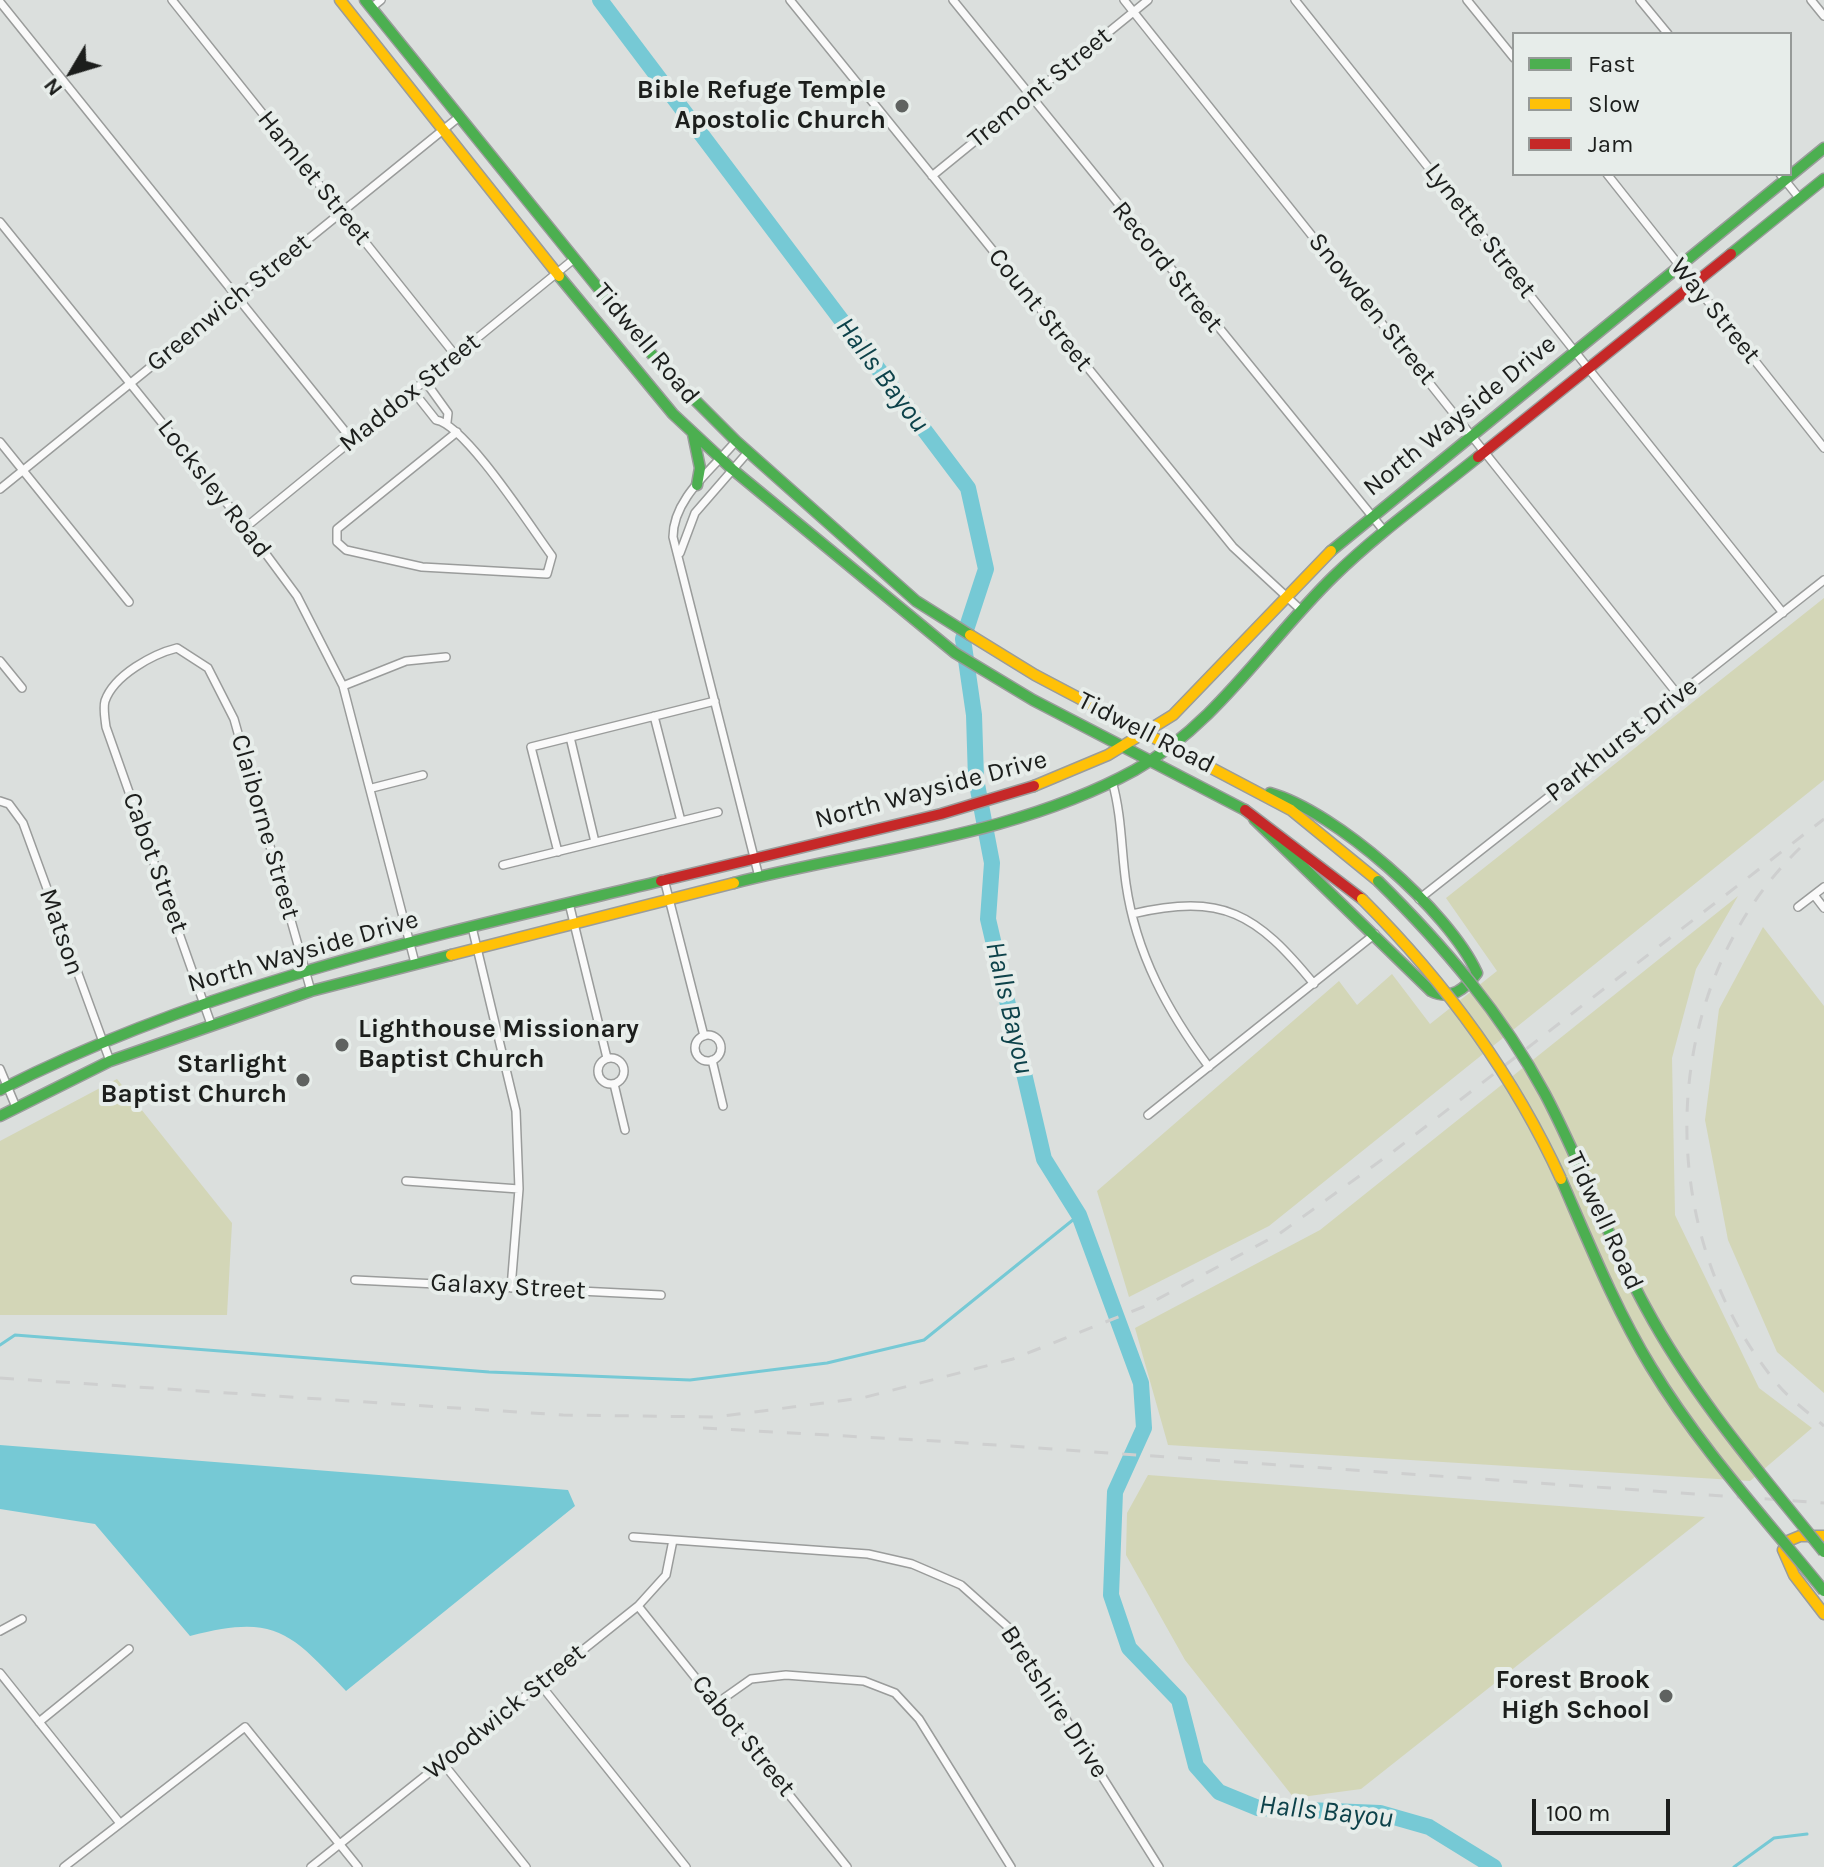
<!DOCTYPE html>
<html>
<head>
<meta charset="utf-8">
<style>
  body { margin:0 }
  #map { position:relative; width:1824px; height:1867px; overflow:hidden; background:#dbdfdd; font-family:Karla,sans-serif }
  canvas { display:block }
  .legend { position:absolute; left:1512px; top:32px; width:280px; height:144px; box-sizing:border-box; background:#e7edea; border:2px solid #969a98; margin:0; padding:10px 14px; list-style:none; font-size:24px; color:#1c1e1c }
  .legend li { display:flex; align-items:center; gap:16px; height:40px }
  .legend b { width:40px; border:2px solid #969a98 }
  .north { position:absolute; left:32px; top:32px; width:80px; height:80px; -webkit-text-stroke:6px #e7edea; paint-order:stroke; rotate:232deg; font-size:22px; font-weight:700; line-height:32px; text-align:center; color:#1c1e1c }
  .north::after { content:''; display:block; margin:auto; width:28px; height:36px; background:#1c1e1c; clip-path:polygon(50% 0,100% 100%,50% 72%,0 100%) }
  .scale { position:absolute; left:1532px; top:1799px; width:138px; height:36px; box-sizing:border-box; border:4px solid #1c1e1c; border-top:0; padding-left:10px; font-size:24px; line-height:28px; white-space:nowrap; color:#1c1e1c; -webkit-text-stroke:6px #e7edea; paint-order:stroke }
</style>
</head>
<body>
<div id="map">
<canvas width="1824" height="1867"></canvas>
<ul class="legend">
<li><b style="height:10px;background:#4caf50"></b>Fast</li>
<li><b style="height:10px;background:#ffc107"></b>Slow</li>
<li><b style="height:10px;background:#c62828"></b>Jam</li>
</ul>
<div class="north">N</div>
<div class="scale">100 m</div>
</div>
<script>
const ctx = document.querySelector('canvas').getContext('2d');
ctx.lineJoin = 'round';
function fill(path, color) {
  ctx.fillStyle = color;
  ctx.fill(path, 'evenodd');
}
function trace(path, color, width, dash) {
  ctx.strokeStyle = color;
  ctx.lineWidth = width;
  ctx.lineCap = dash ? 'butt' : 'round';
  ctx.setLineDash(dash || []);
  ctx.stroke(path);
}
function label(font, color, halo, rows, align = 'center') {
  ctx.font = font + ' Karla,sans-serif';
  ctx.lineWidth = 8;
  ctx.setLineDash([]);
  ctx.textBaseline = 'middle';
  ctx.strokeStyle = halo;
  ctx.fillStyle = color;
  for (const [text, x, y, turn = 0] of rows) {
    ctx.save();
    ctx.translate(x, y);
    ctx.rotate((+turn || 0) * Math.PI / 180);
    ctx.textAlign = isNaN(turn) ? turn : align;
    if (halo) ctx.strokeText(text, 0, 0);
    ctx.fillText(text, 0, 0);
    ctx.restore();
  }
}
fill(new Path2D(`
  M1824 598V780L1269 1226 1129 1297 1097 1191 1339 981 1357 1005 1392 974 1430 1024 1497 971 1446 898Z
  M1738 896 1696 969 1672 1058 1675 1215 1759 1388 1812 1428 1750 1481 1168 1445 1135 1328 1320 1230Z
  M1763 927 1824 1006V1393L1777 1352 1728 1240 1705 1120 1719 1009Z
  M117 1079 232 1223 227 1315H0V1141Z
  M1148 1475 1705 1517 1361 1789 1294 1798 1185 1660 1126 1555 1127 1513Z`), '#d3d6b7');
fill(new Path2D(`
  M0 1445 568 1490 575 1506 346 1691C289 1631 275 1614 190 1636L95 1524 0 1509Z`), '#76c9d5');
trace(new Path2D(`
  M0 1345 15 1335 489 1372 690 1380 827 1363 924 1340 1079 1215
  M1734 1867 1774 1838 1807 1834`), '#76c9d5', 3);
trace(new Path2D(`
  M600 0 968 488 986 569 963 639 974 715 976 779 992 863 988 919 1044 1159 1079 1215 1141 1383 1144 1428 1115 1492 1111 1595 1129 1648 1179 1700 1196 1766 1219 1792 1258 1808 1380 1813 1429 1827 1494 1867`), '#76c9d5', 16);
const street = new Path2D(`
  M172 0 456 356
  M790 0 1233 547 1301 610
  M953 0 1385 532
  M1124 0 1679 696
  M1295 0 1783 613
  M1467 0 1514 58
  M1640 0 1668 34
  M1811 0 1824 16
  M0 2 352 440
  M371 8 381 0
  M1607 174 1824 448
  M1780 174 1800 199
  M932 176 1148 0
  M0 222 246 527 297 596 343 686 415 963
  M425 381 448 413 447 422
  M413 391 436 420C465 424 532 529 552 556L547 574 422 567 346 550 337 542V529L457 432
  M736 441C713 469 673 498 673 537L759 877
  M0 442 129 602
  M0 489 459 117
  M246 527 574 259
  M680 553 695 513 748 452
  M0 661 22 688
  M343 686 406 661 446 657
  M654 716 681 821
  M570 737 595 842
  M1112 781C1122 816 1121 849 1126 884 1136 954 1168 1012 1209 1067
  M372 788 423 775
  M0 801 9 804 23 823 110 1061
  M558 852 531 747 715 701
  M503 865 718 812
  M664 879 704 1036
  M1814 895 1824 908
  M1419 899 1824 580
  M569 903 607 1058
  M1798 907 1824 887
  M1132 914C1223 893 1256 913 1314 984
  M472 927 516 1111 519 1189 511 1288
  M211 1024 106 727C105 719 103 708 105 701 114 675 153 654 177 648L208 668 234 719 311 991
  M695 1048a13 13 0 1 1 26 0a13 13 0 1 1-26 0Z
  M598 1071a13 13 0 1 1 26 0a13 13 0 1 1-26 0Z
  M712 1060 723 1106
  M0 1069 16 1107
  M614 1084 625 1130
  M1148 1115 1375 934
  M406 1181 519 1189
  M355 1280 661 1295
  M633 1537 868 1554 912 1564 961 1585 1008 1627 1159 1867
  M638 1606 847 1867
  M0 1631 22 1619
  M0 1673 119 1822
  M540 1684 686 1867
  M717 1703 751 1679 786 1675 864 1681 895 1693 919 1719 1011 1867
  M39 1722 129 1649
  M442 1762 526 1867
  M64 1867 245 1727 358 1867
  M311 1867 638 1606 666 1575 673 1540`);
const fast = new Path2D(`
  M365 0 663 368 736 441 916 601 970 635
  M1731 254 1824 179
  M559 276 673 414 732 469 955 653 1033 700 1245 810
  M693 434 700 468 697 485
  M1331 551 1824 148
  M1254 819 1431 991C1451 1001 1465 989 1477 973 1449 911 1335 811 1270 793
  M734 883C867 849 1013 837 1135 770 1217 724 1267 641 1334 576 1378 533 1430 496 1478 457
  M0 1090C207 984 436 935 661 881
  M0 1116 110 1061 311 991 451 955`);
const slow = new Path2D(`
  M340 0 559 276
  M970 635 1035 675 1291 810 1378 881
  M1034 786 1108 755 1173 715 1331 551
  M451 955 734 883
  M1824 1536H1800L1788 1541 1783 1550 1794 1575 1824 1614`);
const jam = new Path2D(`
  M1478 457 1731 254
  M1245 810 1362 899
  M661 881 941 814 1034 786`);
trace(street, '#9a9c9b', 10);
trace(fast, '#9a9c9b', 13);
trace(slow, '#9a9c9b', 13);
trace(jam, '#9a9c9b', 13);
trace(street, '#fafafa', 7);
trace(fast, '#4caf50', 10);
trace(slow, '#ffc107', 10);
trace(jam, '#c62828', 10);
trace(new Path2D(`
  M1800 848C1656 987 1650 1233 1779 1386 1792 1401 1809 1413 1824 1426
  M0 1378 563 1415 716 1417 862 1398 1013 1359 1143 1307 1279 1234 1394 1151 1824 819
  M703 1428 952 1442 1824 1503`), '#cecfcf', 3, [14, 14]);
const fastBridge = new Path2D(`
  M1378 881C1443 945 1502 1014 1545 1094 1582 1164 1608 1239 1646 1308 1694 1397 1761 1474 1824 1552
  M1561 1179C1589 1243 1615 1308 1651 1367 1700 1448 1765 1518 1824 1591`);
const slowBridge = new Path2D(`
  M1362 899C1445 982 1512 1072 1561 1179`);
trace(fastBridge, '#9a9c9b', 13, []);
trace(slowBridge, '#9a9c9b', 13, []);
trace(fastBridge, '#4caf50', 10);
trace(slowBridge, '#ffc107', 10);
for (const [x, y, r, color] of [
  [902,106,8,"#5f6260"],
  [342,1045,8,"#5f6260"],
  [303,1080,8,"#5f6260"],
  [1666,1696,8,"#5f6260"]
]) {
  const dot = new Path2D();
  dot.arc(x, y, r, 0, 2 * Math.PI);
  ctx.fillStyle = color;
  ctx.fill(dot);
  trace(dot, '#e7edea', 3);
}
label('26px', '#1c1e1c', '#e7edea', [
  ["Tremont Street",1040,88,-39],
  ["Hamlet Street",314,178,51],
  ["Lynette Street",1480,231,52],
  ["Record Street",1167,267,51],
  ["Greenwich Street",229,303,-39],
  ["Snowden Street",1372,309,51],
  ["Count Street",1040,310,51],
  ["Way Street",1715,311,51],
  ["Tidwell Road",646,344,50],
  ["Maddox Street",410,393,-39],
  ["North Wayside Drive",1460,416,-39],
  ["Locksley Road",214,489,52],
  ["Tidwell Road",1146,733,27],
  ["Parkhurst Drive",1622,740,-38],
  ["North Wayside Drive",931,790,-15],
  ["Claiborne Street",265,827,74],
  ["Cabot Street",155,863,70],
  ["Matson",61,932,71],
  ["North Wayside Drive",303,952,-16],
  ["Tidwell Road",1604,1221,65],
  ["Galaxy Street",508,1287,3],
  ["Bretshire Drive",1054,1702,57],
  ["Woodwick Street",505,1712,-39],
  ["Cabot Street",743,1736,51]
]);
label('bold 26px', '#1c1e1c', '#e7edea', [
  ["Bible Refuge Temple",886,91],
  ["Apostolic Church",886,121],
  ["Lighthouse Missionary",358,1030,"left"],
  ["Baptist Church",358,1060,"left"],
  ["Starlight",287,1065],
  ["Baptist Church",287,1095],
  ["Forest Brook",1650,1681],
  ["High School",1650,1711]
], 'right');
label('italic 28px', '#0d424a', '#e7edea', [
  ["Halls Bayou",882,375,53],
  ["Halls Bayou",1009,1008,77],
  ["Halls Bayou",1326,1812,6]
]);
</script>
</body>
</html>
